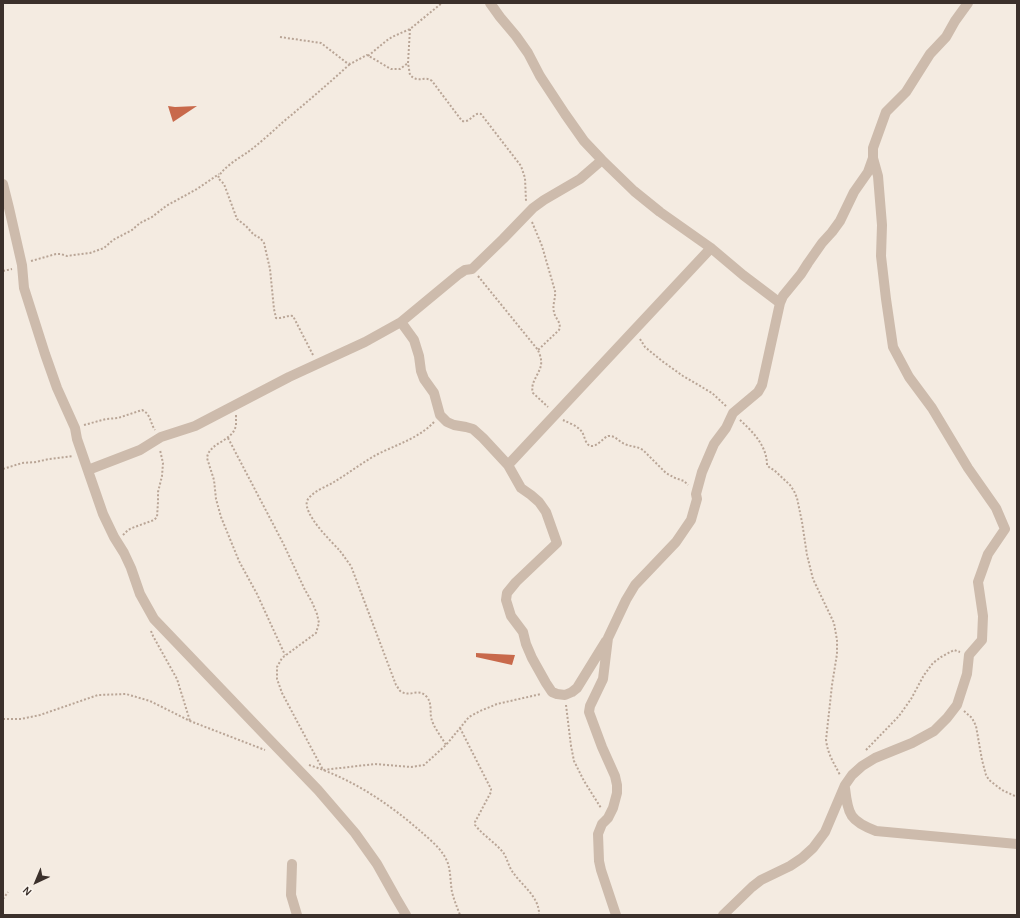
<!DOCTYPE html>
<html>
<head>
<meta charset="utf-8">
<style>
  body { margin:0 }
  #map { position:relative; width:1020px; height:918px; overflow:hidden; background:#f4ebe1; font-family:Karla,sans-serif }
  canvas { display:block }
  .frame { position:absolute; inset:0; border:4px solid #3b302b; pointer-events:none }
  .north { position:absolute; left:16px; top:862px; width:40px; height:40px; -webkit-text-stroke:3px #fbf5ee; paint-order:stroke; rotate:224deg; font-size:11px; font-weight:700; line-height:16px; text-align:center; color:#3b302b }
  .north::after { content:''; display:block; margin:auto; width:14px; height:18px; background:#3b302b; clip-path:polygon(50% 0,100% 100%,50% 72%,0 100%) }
</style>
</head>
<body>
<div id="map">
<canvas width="1020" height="918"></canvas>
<div class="frame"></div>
<div class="north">N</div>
</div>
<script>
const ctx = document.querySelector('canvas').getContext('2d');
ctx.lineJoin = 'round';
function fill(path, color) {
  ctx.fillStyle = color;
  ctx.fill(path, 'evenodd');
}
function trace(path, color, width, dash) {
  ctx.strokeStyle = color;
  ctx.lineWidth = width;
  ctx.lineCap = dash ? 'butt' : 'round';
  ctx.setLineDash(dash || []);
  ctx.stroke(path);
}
fill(new Path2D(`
  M168 106 175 107 197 106 173 122Z
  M476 653 515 655 512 665 476 657Z`), '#c8694b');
trace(new Path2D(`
  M410 29 408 63 410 75C419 84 424 75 432 81L462 121C471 123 473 112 481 114L521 166 525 178 526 201
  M280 37 321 43 347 63 350 64 367 55 391 69H400L408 63
  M368 56 386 41 392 37 410 29 442 3
  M532 222 542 246 555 291C556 298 552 305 554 312 555 319 562 322 559 330L538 350
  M31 261 56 254H61L67 256 81 254 90 253 104 248 113 240 132 230 140 223 152 217 166 206 197 189 219 174
  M3 271 12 269
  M478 276 538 350C539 353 541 357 541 360 543 372 529 381 533 393L548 407
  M640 339 645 347 662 361 683 376 712 393 726 406
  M313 355 293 316C287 315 282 319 276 318L274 309 270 269 264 243 261 239 257 236 254 235 246 226 237 219 224 184 218 178C222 168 239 158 248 152 260 143 272 132 283 122 306 103 328 84 350 64
  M236 415C236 419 236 422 236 425 233 442 209 442 207 458L214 480 216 499 221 517 239 561 257 594 285 655
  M563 420C569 423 578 426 582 432 585 436 585 446 592 446 598 446 603 438 608 436 615 435 619 442 625 444 631 447 637 446 643 450L666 473 675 478 684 481 688 485
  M740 420C753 432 767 446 767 465L770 468 774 470 790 485 794 491 797 498 802 522 807 555 813 579 823 600 834 623 837 640V654L832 685 826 740C828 755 834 763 840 775
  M434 422C419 438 398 444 378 454 363 462 349 473 334 482 326 487 315 490 308 499 307 501 306 504 307 507 311 522 330 540 340 551 344 556 347 561 351 566L396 685C398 687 399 691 402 692 410 697 418 688 426 696 432 702 430 710 431 717 433 727 441 736 446 745
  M84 425 106 419 118 418 142 410C151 414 150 423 155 430
  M228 438 283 543 305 590 312 602 317 614 319 623 316 633 282 658 277 667V679L282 693 323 770 375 764 411 767 424 765 446 745 469 717 480 711 497 704 541 694
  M3 469 22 463 36 462 49 459 73 456
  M123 535 128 530 132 528 154 520 157 517 158 502V492L162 476 163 463 160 450
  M151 631 153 636 177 679 190 721
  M566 705 571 746 574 761 584 781 601 808
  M964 711 972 718 976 726 982 760 986 775 989 780 1002 790 1017 797
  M3 719H21L40 715 98 695 126 694 150 701 190 721 265 750
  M460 728 491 789V792L475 822V825C483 835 494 842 502 851 507 857 508 865 512 871 521 885 540 897 539 915
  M866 750 899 716 911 699 924 675 933 663 941 657 954 650 960 652
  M309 765C350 778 387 802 419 830 428 838 440 847 446 859 451 868 450 881 452 892 454 900 457 907 460 915
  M3 899 8 892`), '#b9a596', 2, [2, 2]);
trace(new Path2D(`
  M490 3 500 17 516 36 528 53 540 76 565 114 584 141 602 160 634 191 660 212 711 248 743 275 780 303
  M3 184 9 208 22 265 24 288 45 354 57 388 75 428 77 439 103 514 114 537 124 553 131 568 140 594 154 619 265 735 318 790 355 833 377 864 396 898 406 915
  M401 322 414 340 419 356 421 371 424 379 434 393 440 415 447 422 454 425 466 427 473 429 483 438 508 465 521 488 531 495 539 502 546 512 557 543 516 582 507 593 506 600 511 616 523 632 526 644 532 658 546 683 552 692 557 694 565 695 572 692 577 688 606 641
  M508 465 711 248
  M88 470 140 450 161 437 195 426 289 377 365 342 401 322 459 274 465 270 472 269 503 239 533 208 544 200 580 179 602 160
  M845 788C848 815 850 821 876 831L1017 844
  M292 864 291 895 297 915
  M616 915 601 870 599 861 598 834 602 824 608 818 613 808 617 793V785L615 776 602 747 589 712 590 706 603 679 608 638 626 600 635 585 676 542 691 520 697 499 696 494 702 472 714 444 726 428 733 413 758 392 762 385 780 303 783 296 801 274 808 263 822 243 832 232 840 221 854 192 868 172 873 158V148L886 112 906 92 930 54 946 37 955 21 968 3
  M723 915 752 887 761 880 790 866 802 858 813 848 825 832 845 785 852 775 862 766 875 758 912 743 934 731 947 718 957 705 967 674 969 655 982 640 983 616 978 582 988 554 1005 529 996 508 968 468 932 408 909 377 893 347 886 299 881 256 882 225 878 176 873 158`), '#cdbbac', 10);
</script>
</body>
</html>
